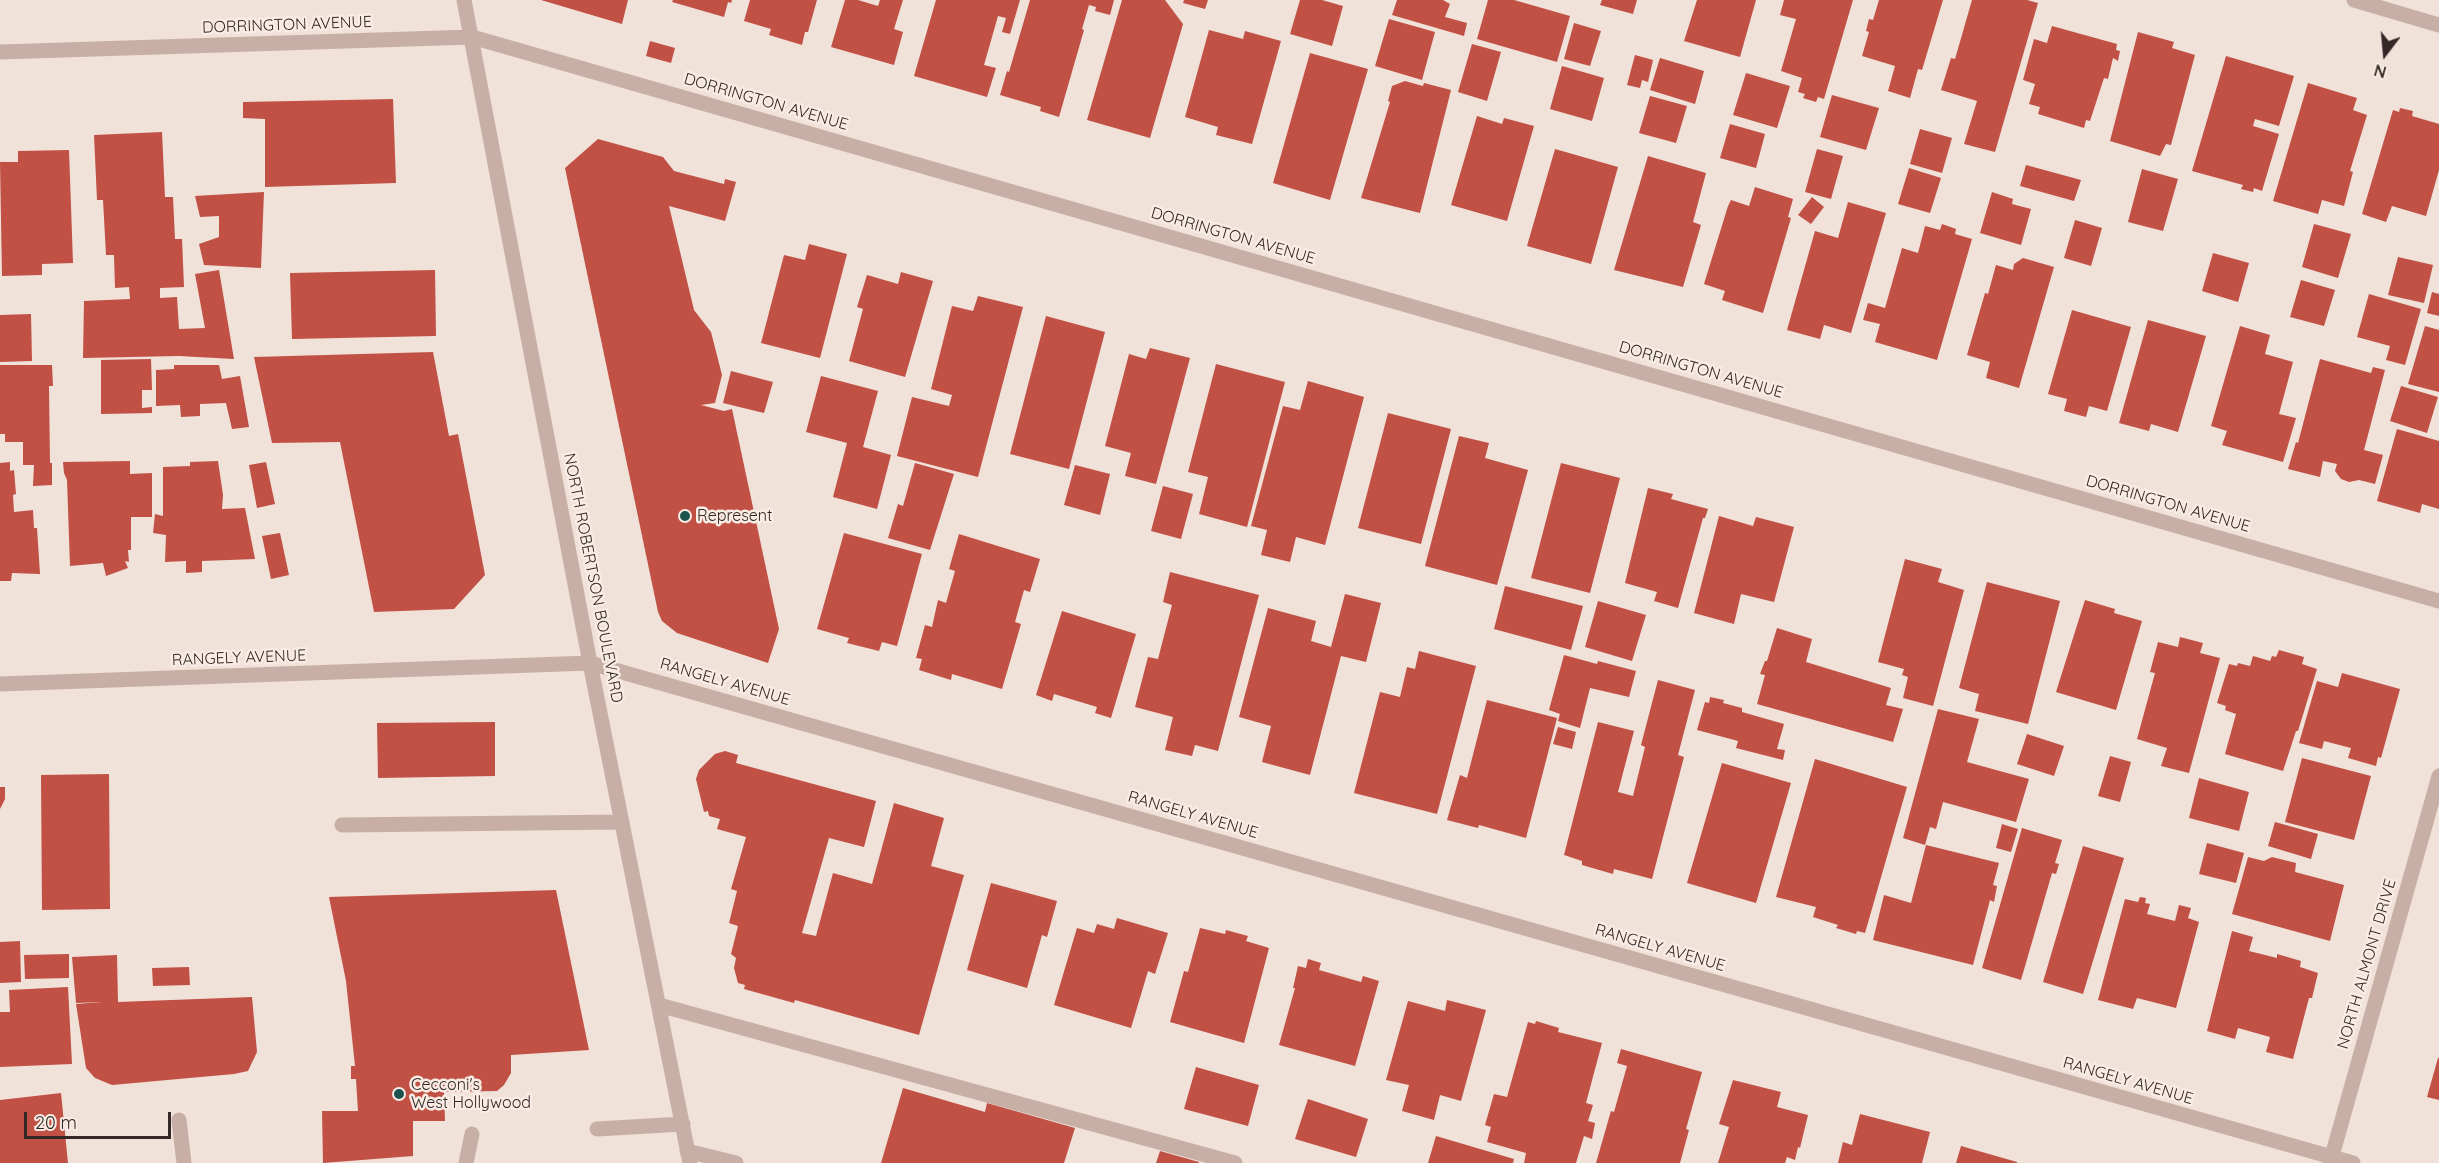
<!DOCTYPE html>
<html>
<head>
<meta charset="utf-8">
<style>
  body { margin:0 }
  #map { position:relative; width:2439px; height:1163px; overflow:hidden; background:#f0e1d9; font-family:Quicksand,sans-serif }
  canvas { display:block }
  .north { position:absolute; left:2355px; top:24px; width:60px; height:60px; -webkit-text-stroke:4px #f8ece4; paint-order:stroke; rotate:196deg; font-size:16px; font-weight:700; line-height:24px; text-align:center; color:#332826 }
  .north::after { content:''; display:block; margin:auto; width:21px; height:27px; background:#332826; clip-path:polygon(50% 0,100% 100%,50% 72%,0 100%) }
  .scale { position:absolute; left:24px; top:1112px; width:147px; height:27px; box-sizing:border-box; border:3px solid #332826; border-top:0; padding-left:8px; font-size:18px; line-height:21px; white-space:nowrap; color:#332826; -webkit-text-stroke:4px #f8ece4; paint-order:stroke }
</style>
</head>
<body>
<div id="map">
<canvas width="2439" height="1163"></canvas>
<div class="north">N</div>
<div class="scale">20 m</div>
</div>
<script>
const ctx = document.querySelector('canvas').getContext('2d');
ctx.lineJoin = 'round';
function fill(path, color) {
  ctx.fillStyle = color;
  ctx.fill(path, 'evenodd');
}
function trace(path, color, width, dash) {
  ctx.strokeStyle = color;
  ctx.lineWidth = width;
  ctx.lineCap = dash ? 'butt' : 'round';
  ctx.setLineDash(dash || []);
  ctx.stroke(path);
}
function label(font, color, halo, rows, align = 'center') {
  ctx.font = font + ' Quicksand,sans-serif';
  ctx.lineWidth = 5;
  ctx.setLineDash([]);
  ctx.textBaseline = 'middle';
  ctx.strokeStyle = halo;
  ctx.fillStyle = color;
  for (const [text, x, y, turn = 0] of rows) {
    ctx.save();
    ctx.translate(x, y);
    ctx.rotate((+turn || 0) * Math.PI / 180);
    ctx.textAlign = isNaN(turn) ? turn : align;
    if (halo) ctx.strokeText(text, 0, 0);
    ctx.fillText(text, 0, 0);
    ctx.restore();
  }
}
fill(new Path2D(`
  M541 0H628L622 24Z
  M673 0H732L731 3 728 2 724 17 672 2Z
  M750 0H817L808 32H805L802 45 769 35 771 29 744 21Z
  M845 0H858L878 6 880 0H903L894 29 903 32 894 65 831 47Z
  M936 0H1020L1010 34 1002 32 1006 18 998 16 984 65 996 68 987 97 914 76Z
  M1030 0H1114L1110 15 1095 11 1096 7 1089 5 1082 29 1084 30 1059 117 1040 111 1041 107 1000 95 1007 71 1009 72Z
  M1122 0H1165L1183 24 1150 138 1087 120Z
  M1184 0H1208L1205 9 1183 3Z
  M1300 0H1322L1343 6 1332 46 1290 34Z
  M1397 0H1443L1450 4 1445 17 1467 23 1464 36 1392 15Z
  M1488 0H1514L1570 16 1557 62 1477 39Z
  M1602 0H1637L1633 14 1600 5Z
  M1697 0H1756L1740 57 1684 41Z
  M1784 0H1853L1824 99 1818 97 1816 102 1803 98 1805 94 1798 92 1802 78 1781 71 1796 19 1780 15Z
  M1879 0H1943L1922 70 1918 69 1910 98 1888 91 1895 66 1862 56 1869 32 1866 31 1869 19 1873 20Z
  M1972 0H2027L2038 3 1995 152 1964 144 1977 101 1941 90 1951 58 1955 59Z
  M1389 19 1435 32 1422 80 1375 66Z
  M1574 23 1601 31 1590 66 1564 59Z
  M2052 26 2117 44 2116 50 2120 51 2118 61 2113 58 2108 79 2104 78 2090 121 2086 120 2084 128 2038 114 2040 107 2029 104 2035 84 2023 80 2034 39 2047 43Z
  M1209 30 1243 39 1245 31 1281 41 1252 144 1216 135 1218 127 1185 117Z
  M2138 32 2174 42 2172 48 2195 55 2171 145 2166 144 2160 156 2110 141Z
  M650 41 675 48 671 63 646 56Z
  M1472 44 1501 52 1487 101 1458 92Z
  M1310 53 1368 69 1330 200 1273 183Z
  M1635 55 1653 60 1648 82 1642 80 1640 88 1627 85Z
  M2226 56 2294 76 2279 126 2255 119 2253 126 2279 134 2262 191 2254 188 2253 192 2241 189 2243 185 2192 171Z
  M1660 58 1704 71 1695 104 1650 90Z
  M1562 66 1604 78 1592 121 1550 109Z
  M1746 73 1790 86 1777 128 1733 115Z
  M1405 81 1423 86 1424 83 1451 90 1420 213 1361 198 1390 102 1388 101 1392 86Z
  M2308 83 2357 98 2353 110 2367 115 2350 171 2353 172 2344 206 2322 200 2318 214 2273 201Z
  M1832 95 1879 108 1866 150 1820 137Z
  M1650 96 1687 106 1676 143 1639 133Z
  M393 99 396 183 265 187V119L243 118V102Z
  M2400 108 2413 111 2412 116 2439 124V170L2426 216 2392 206 2386 222 2362 214 2393 110 2399 112Z
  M1477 116 1502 124 1504 118 1534 126 1507 221 1451 205Z
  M1730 124 1765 134 1756 168 1720 158Z
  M1920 129 1952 138 1942 173 1910 164Z
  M162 132 165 197H173L175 239H182L184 287 160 288V298L177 297 179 329 205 328 195 274 219 270 234 359 179 356 83 358 84 301 130 299 129 287 115 288 114 255H106L103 200H97L94 135Z
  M598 139 663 157 674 171 724 184 725 179 736 182 725 221 669 206 694 310 711 332 722 375 715 403 701 405 724 411 732 409 779 629 768 663 677 633 662 621 658 612 565 168Z
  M1555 149 1618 167 1591 264 1527 246Z
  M1817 149 1843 156 1831 199 1805 192Z
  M69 150 73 263 42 264V275L2 276 0 162H18V151Z
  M1648 156 1706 173 1693 222 1701 225 1683 287 1614 270Z
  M2026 165 2081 180 2074 201 2020 186Z
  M1909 168 1941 178 1930 213 1898 204Z
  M2142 169 2178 179 2163 231 2128 222Z
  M1755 187 1793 199 1788 217 1791 218 1763 313 1722 300 1725 291 1704 284 1728 206 1731 200 1749 206Z
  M264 192 261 268 204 265 199 244 219 237V216L200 217 195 196Z
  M1992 192 2013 199 2012 204 2031 209 2021 245 1980 233Z
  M1812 197 1824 207 1811 224 1798 215Z
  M1848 202 1886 213 1851 333 1824 325 1820 339 1787 330 1815 231 1838 238Z
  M2075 220 2102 228 2091 266 2064 258Z
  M1942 224 1956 229 1955 234 1972 239 1937 360 1875 342 1880 324 1863 320 1868 303 1885 308 1902 248 1918 253 1925 226 1940 230Z
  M2314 224 2351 234 2338 278 2302 267Z
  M809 244 847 254 820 358 761 343 784 255 805 260Z
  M2213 253 2249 263 2238 302 2202 291Z
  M2398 257 2433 265 2424 303 2388 295Z
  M2023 258 2054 267 2019 388 1986 378 1990 362 1967 355 1985 293 1988 294 1996 265 2013 270 2014 264Z
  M435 270 436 336 292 339 290 273Z
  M901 272 933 281 905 377 849 361 863 309 857 307 867 275 898 284Z
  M2301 280 2335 290 2324 326 2290 317Z
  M2432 292 2439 294V316L2427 313Z
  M2369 294 2421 309 2405 365 2386 360 2390 346 2357 337Z
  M978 296 1023 307 978 477 897 456 912 397 949 406 952 395 931 389 952 306 973 311Z
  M2072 310 2131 327 2107 411 2089 406 2086 417 2064 411 2067 399 2048 394Z
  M31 314 32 361 0 362V315Z
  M1046 316 1105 332 1069 469 1010 454Z
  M2148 320 2206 336 2178 432 2151 424 2149 431 2119 423Z
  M2240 326 2270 335 2265 354 2293 362 2279 414 2296 418 2283 462 2222 445 2227 431 2211 426Z
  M2425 326 2439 330V392L2408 384Z
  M1150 348 1190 358 1156 484 1125 476 1131 453 1105 446 1129 354 1146 359Z
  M433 352 449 436 458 434 485 575 454 609 374 612 340 442 272 443 254 357Z
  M151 359 152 390H142V408L152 407V413L101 414V360Z
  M2320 359 2371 373 2373 367 2385 370 2364 450 2383 455 2375 484 2359 480 2349 482 2341 479 2335 471 2337 464 2323 461 2320 477 2288 469 2296 442 2298 443Z
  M1216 364 1285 382 1247 527 1199 514 1208 477 1188 472Z
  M0 365H52L53 386H49L50 463H52V485L33 486 34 465H23V442H5V434H0Z
  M174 365H219L222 379 240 376 249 427 232 429 226 403 200 404V416L181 417 180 405 156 406V370L174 369Z
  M731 371 773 382 764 413 723 403Z
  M821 376 878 391 863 447 891 455 877 509 833 497 847 443 806 432Z
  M1308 381 1364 397 1325 545 1296 537 1290 562 1261 555 1267 530 1251 526 1283 406 1300 410Z
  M2401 386 2438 397 2427 433 2390 421Z
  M1388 413 1451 429 1421 544 1358 528Z
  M2397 429 2439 441V509L2422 504 2420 513 2377 501Z
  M1459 436 1489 443 1485 458 1528 470 1497 585 1425 566Z
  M130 461V474L152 473V517H131V550H128L129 562 125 561 128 568 106 576 103 563 70 566 67 480 64 473 63 462Z
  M218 461 223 495 222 509 245 508 255 559 202 561V572L186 573V561L165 562 166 535 153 533 155 514 163 516V467L190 466V462Z
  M10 462V471L14 470 16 494 13 495 14 512 33 510 34 528H37L40 574 12 573 11 581H0V463Z
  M266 462 275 504 257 508 249 465Z
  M915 463 954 474 930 550 888 538 898 504 903 506Z
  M1561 463 1620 478 1590 593 1531 578Z
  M1075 465 1110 474 1100 515 1064 505Z
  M1163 486 1193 494 1181 539 1151 531Z
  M1648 488 1673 494 1671 499 1708 509 1705 518H1703L1678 608 1654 601 1657 592 1625 583Z
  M1719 516 1753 526 1756 517 1794 527 1774 602 1741 594 1734 624 1694 613Z
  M280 533 289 575 271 579 262 536Z
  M844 533 922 554 897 646 882 642 879 651 847 643 849 638 817 629Z
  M959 534 1040 559 1030 592 1024 590 1015 622 1021 624 1002 689 952 674 951 680 919 670 922 659 916 658 925 625 932 627 938 600 946 603 955 571 949 569Z
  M1905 559 1942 569 1938 582 1964 590 1933 706 1903 698 1908 677 1902 675 1904 669 1878 662Z
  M1170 572 1259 595 1218 751 1195 745 1192 756 1165 750 1173 717 1135 707 1148 657 1158 659 1172 605 1163 602Z
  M1987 582 2060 601 2028 724 1975 711 1979 694 1959 688Z
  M1505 586 1583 606 1571 650 1494 629Z
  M1345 594 1381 603 1366 662 1341 656 1310 775 1262 762 1271 726 1239 717 1268 608 1316 621 1311 641 1331 647Z
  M2085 600 2115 609 2114 613 2142 621 2116 710 2056 692Z
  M1598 601 1646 615 1632 661 1585 647Z
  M1062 611 1136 634 1111 718 1095 713 1097 707 1054 694 1052 701 1036 695Z
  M1777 628 1812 639 1806 662 1891 688 1886 705 1903 709 1893 742 1757 704 1765 675 1760 674 1765 661H1767Z
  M2180 637 2203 643 2200 653 2220 658 2189 773 2161 766 2167 748 2137 739 2155 673 2150 672 2158 642 2178 647Z
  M2279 650 2304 657 2302 664 2317 669 2298 731H2296L2283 771 2225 754 2236 714 2225 710 2226 706 2217 703 2229 664 2237 666 2238 663 2250 666 2253 656 2270 661 2272 656 2276 657Z
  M1419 651 1476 666 1437 814 1354 793 1380 692 1400 697 1407 667 1415 669Z
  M1564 655 1597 664 1598 661 1636 671 1629 697 1590 688 1580 728 1558 721 1560 714 1549 710Z
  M2342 673 2400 689 2381 758 2378 757 2376 766 2348 758 2351 748 2324 741 2322 749 2299 743 2317 681 2338 687Z
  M1658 680 1695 690 1678 755 1684 757 1652 879 1614 869 1613 874 1582 865V861L1564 855 1598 722 1634 731 1618 792 1633 796 1645 747 1641 745Z
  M1710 697 1724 700 1723 703 1742 708V712L1784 724 1777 749 1785 750 1783 760 1736 748 1738 741 1697 730 1705 702 1709 703Z
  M1487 700 1557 718 1526 838 1479 825 1478 828 1447 820 1460 775 1467 778Z
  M1938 709 1979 719 1967 762 2029 779 2016 822 1943 802 1936 829 1930 827 1925 845 1903 838Z
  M495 722V776L378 778 377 723Z
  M1558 727 1576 732 1572 749 1553 744Z
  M2027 734 2064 746 2054 776 2017 764Z
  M725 751 738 755 736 763 876 801 864 847 829 838 802 933 816 936 833 873 872 884 894 803 944 818 931 866 964 875 919 1035 795 1000 794 1003 744 989 745 985 738 983 734 968 736 958 731 954 738 926 729 923 737 891 731 889 746 837 717 829 720 819 709 816 708 811 704 812 696 779 699 770 715 754Z
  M2110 756 2131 762 2120 802 2098 796Z
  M2302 758 2371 776 2354 840 2285 822Z
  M1815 759 1907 787 1865 933 1857 931 1856 934 1836 928 1838 925 1813 917 1816 907 1776 897Z
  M1722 763 1791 783 1756 903 1687 883Z
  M109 774 110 909 42 910 41 775Z
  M2199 778 2249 792 2239 831 2189 818Z
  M0 787H5V799L0 809Z
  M2275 822 2318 834 2311 859 2268 846Z
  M2002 824 2018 829 2011 852 1996 848Z
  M2022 828 2062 840 2055 863 2059 864 2056 874 2052 873 2021 980 1982 968Z
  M2207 843 2244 853 2236 883 2199 874Z
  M1926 845 1999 863 1993 885 1997 886 1994 902 1990 900 1973 965 1873 940 1884 895 1911 903Z
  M2083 846 2124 858 2083 994 2043 982Z
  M2248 857 2264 861 2272 857 2296 863 2295 872 2344 885 2330 941 2232 914Z
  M991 883 1057 901 1047 937 1042 935 1027 988 967 970Z
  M556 890 589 1050 511 1055V1073L504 1085 497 1091 444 1092 445 1121H413V1156L323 1163 322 1111H358L356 1079H351V1066H355L346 981 329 897Z
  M2140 897 2146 898 2145 903 2150 904 2147 914 2175 921 2179 905 2191 908 2188 918 2199 922 2176 1008 2137 998 2133 1009 2098 1000 2125 899 2138 902Z
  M1117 918 1168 933 1155 974 1148 971 1131 1028 1054 1005 1077 928 1094 933 1097 924 1114 929Z
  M1200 928 1225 934 1226 930 1248 936 1246 941 1269 948 1244 1043 1170 1022 1184 971 1188 972Z
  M2232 931 2253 937 2249 951 2277 958V954L2301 961 2300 967 2318 973 2312 998H2309L2293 1059 2266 1052 2270 1037 2238 1028 2235 1039 2207 1031Z
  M20 941 21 982 0 983V942Z
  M69 954V978L25 979 24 955Z
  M117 955 118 1002 252 997 257 1052 248 1071 234 1074 112 1085 95 1078 86 1068 76 1004 102 1002 76 1003 72 957Z
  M1308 959 1321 963 1319 970 1361 982 1363 976 1379 981 1355 1066 1279 1045 1295 988H1293L1298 966 1306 968Z
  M189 967 190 985 153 986 152 968Z
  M68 987 72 1064 0 1067V1012H10L9 990Z
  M1447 1000 1486 1010 1461 1101 1440 1095 1434 1120 1402 1111 1409 1085 1386 1080 1408 1001 1445 1011Z
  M1536 1021 1559 1028 1558 1032 1602 1043 1586 1103 1593 1105 1588 1121 1595 1123 1592 1139 1584 1136 1576 1163H1524L1526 1153 1487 1142 1491 1127 1485 1125 1494 1094 1507 1097 1528 1022 1535 1024Z
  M1621 1049 1702 1072 1686 1129 1689 1130 1680 1163H1596L1611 1111 1614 1112 1627 1066 1617 1063Z
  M2438 1058H2439V1100L2427 1097Z
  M1196 1067 1259 1085 1248 1126 1184 1109Z
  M1733 1080 1781 1092 1777 1107 1808 1115 1800 1148 1798 1147 1795 1160 1787 1157 1785 1163H1718L1729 1127 1719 1124Z
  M903 1088 985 1112 987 1103 1075 1128 1064 1163H881Z
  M61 1093 68 1163H0V1100Z
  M1308 1099 1368 1119 1356 1157 1295 1139Z
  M1860 1114 1930 1132 1922 1163H1838L1843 1142 1852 1145Z
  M1436 1136 1514 1159 1513 1163H1428Z
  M1961 1146 2017 1162V1163H1956Z
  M1160 1151 1199 1162V1163H1156Z`), '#c15045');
trace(new Path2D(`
  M464 0 590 663 690 1163
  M2354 0 2439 25
  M0 52 472 37 2439 601
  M0 684 590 663 2353 1163
  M342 825 622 822
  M659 1005 1235 1163
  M179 1120 184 1163
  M597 1129 683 1124
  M687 1151 736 1163
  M466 1163 472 1134
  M2330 1163 2439 776`), '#c7afa5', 15);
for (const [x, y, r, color] of [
  [685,516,6,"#1d534e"],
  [399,1094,6,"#1d534e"]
]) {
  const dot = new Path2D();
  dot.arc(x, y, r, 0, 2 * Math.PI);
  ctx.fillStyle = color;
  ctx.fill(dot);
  trace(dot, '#f8ece4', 2);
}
label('16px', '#332826', '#f8ece4', [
  ["DORRINGTON AVENUE",287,25,-2],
  ["DORRINGTON AVENUE",766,102,16],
  ["DORRINGTON AVENUE",1233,236,16],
  ["DORRINGTON AVENUE",1701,370,16],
  ["DORRINGTON AVENUE",2168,504,16],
  ["NORTH ROBERTSON BOULEVARD",593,578,79],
  ["RANGELY AVENUE",239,658,-2],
  ["RANGELY AVENUE",725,682,16],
  ["RANGELY AVENUE",1193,815,16],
  ["RANGELY AVENUE",1660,948,16],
  ["NORTH ALMONT DRIVE",2367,964,-74],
  ["RANGELY AVENUE",2128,1081,16]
]);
label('16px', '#332826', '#f8ece4', [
  ["Represent",697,516],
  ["Cecconi's",411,1085],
  ["West Hollywood",411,1103]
], 'left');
</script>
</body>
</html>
